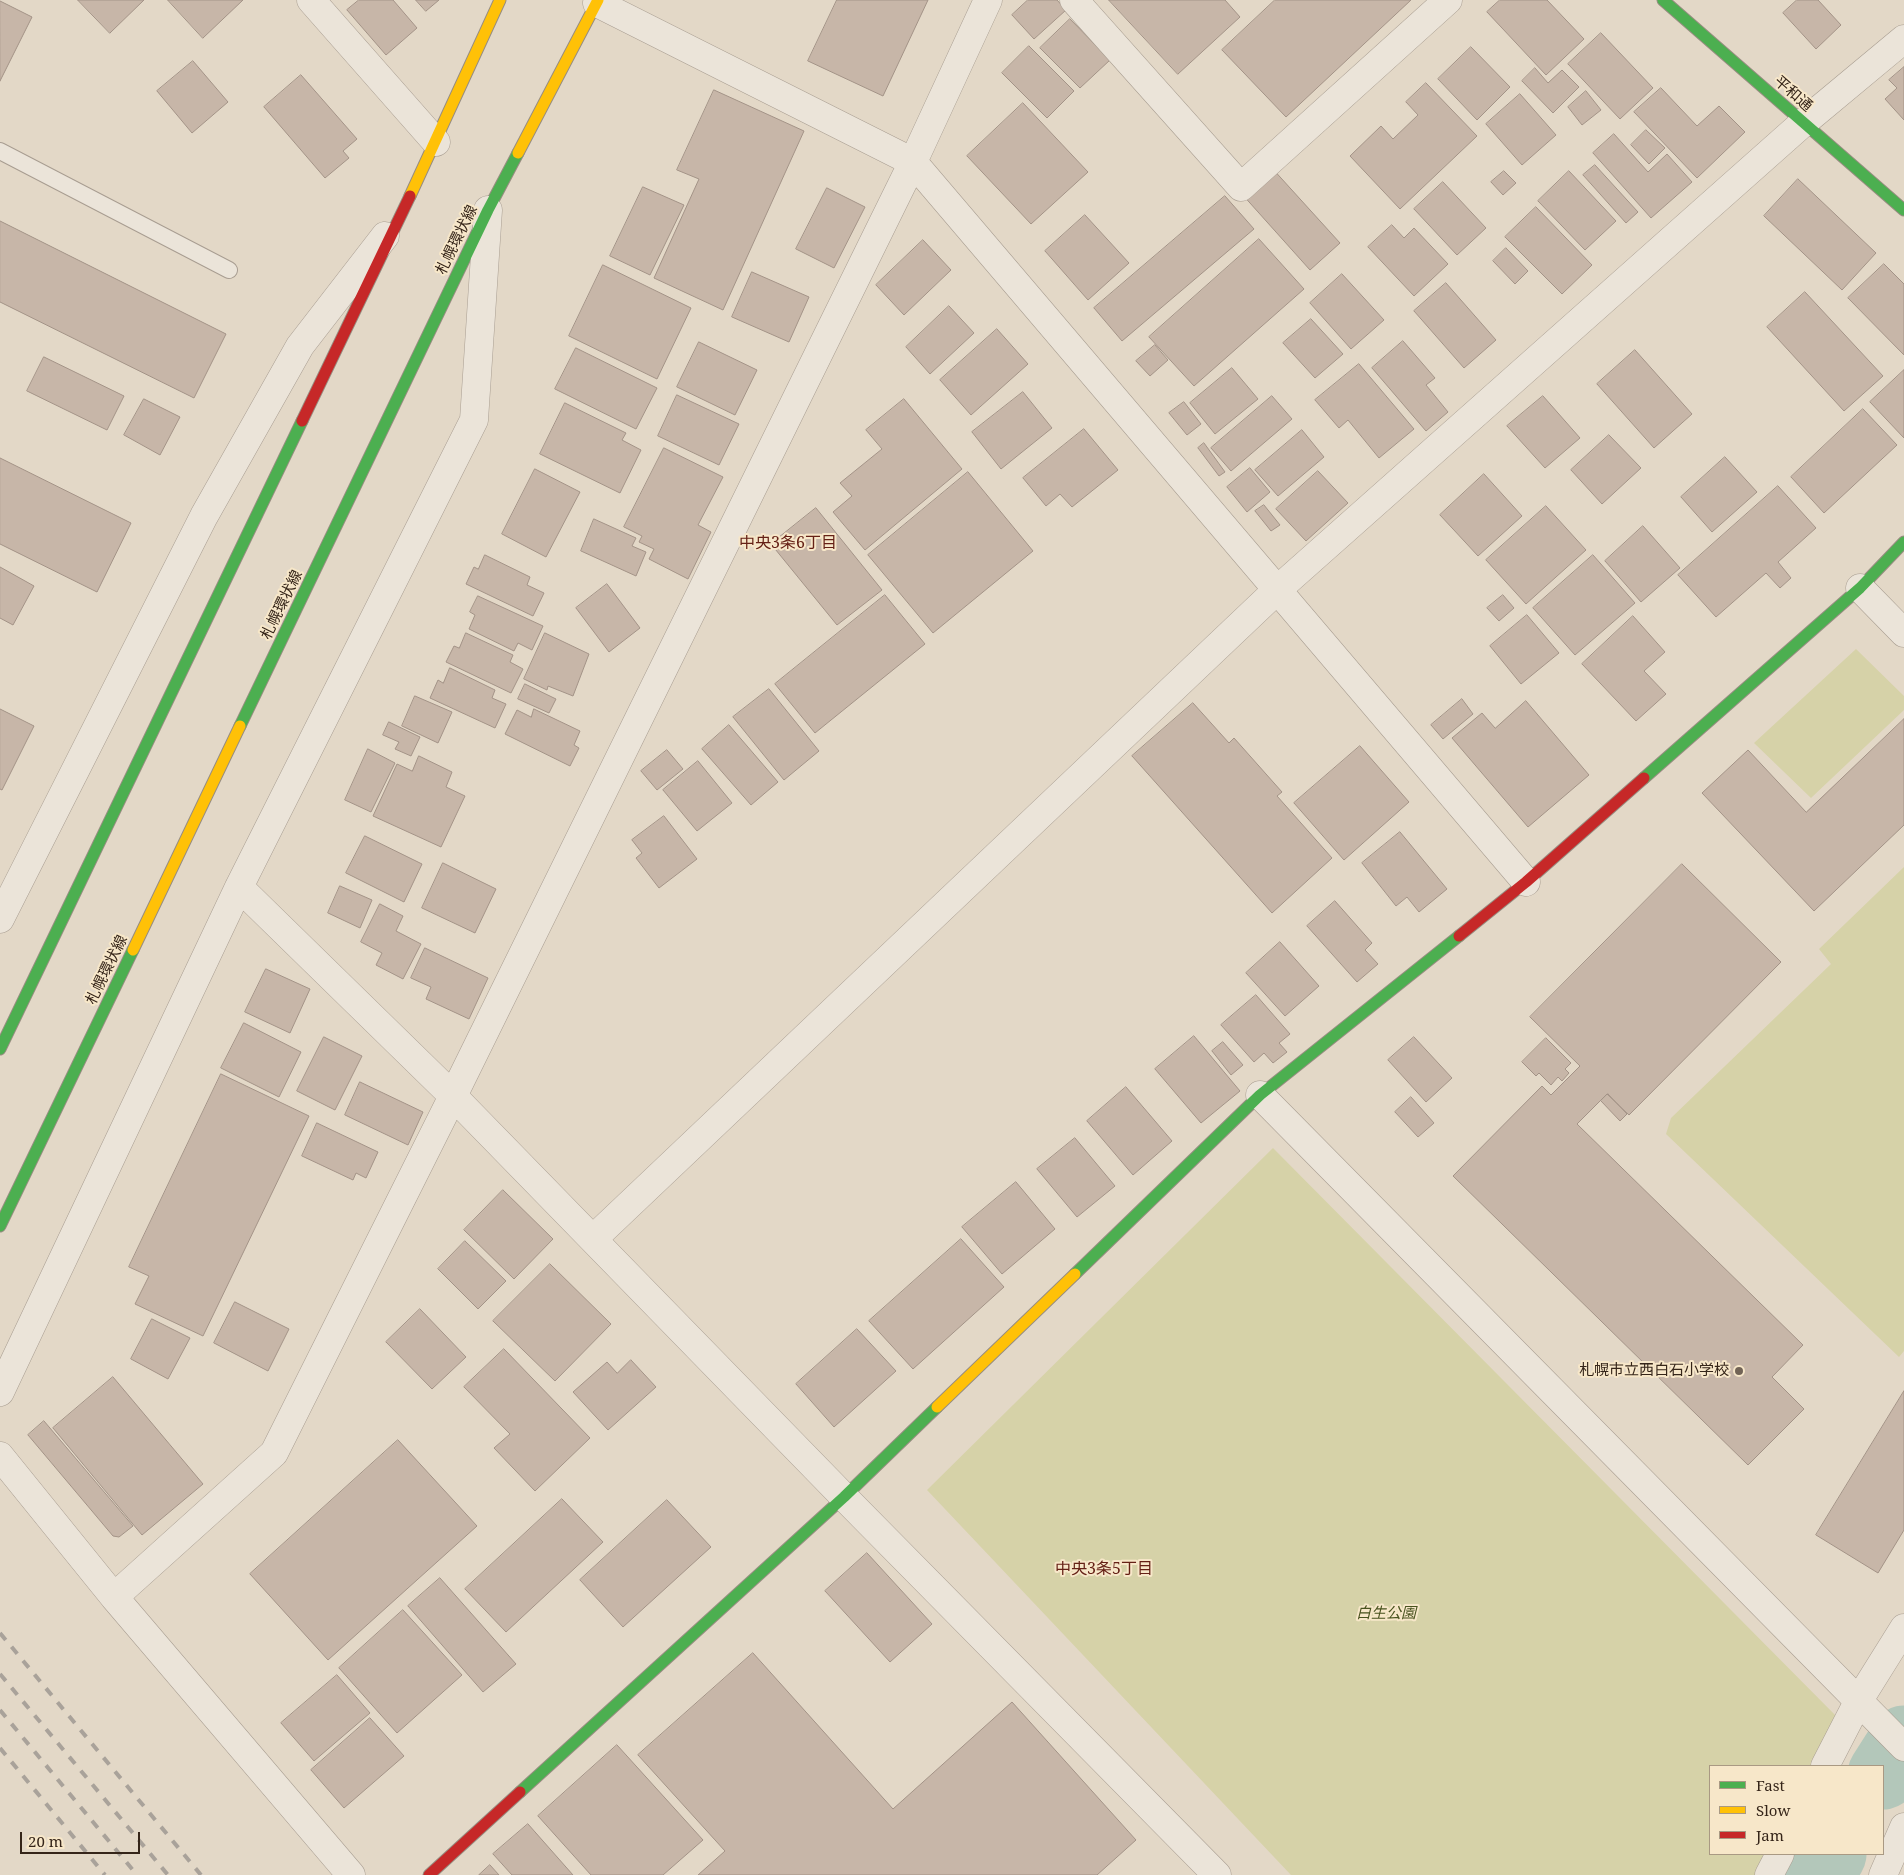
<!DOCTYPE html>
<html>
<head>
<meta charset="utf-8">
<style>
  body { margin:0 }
  #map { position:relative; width:1904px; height:1875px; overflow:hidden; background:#e3d8c7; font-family:"Noto Serif",serif }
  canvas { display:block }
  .legend { position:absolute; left:1709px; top:1765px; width:175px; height:90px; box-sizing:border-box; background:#f7e7c9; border:1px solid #a99983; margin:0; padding:6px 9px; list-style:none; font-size:15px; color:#352519 }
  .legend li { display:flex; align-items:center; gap:10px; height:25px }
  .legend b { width:25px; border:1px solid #a99983 }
  .scale { position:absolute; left:20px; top:1832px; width:120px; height:22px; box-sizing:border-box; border:2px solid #352519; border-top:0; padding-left:6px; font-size:15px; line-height:18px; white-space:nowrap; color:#352519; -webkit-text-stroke:4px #f7e7c9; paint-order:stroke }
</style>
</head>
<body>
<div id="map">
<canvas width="1904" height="1875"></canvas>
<ul class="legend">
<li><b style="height:6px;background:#4caf50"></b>Fast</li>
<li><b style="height:6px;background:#ffc107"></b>Slow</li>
<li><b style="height:6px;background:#c62828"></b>Jam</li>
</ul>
<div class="scale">20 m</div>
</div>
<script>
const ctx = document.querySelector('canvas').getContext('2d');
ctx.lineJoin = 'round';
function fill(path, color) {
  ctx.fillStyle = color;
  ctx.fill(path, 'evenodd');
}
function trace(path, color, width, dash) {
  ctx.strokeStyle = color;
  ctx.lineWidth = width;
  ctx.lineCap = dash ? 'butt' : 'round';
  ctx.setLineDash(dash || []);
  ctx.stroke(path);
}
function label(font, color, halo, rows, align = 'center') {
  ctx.font = font + ' "Noto Serif","Noto Sans JP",serif';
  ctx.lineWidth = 4;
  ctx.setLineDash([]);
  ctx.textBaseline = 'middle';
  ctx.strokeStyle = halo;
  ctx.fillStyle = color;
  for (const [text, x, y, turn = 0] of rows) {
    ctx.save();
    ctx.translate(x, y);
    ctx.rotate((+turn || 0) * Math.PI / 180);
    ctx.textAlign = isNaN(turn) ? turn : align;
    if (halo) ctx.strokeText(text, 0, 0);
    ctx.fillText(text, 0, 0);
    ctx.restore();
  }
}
fill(new Path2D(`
  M1856 649 1904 696V710L1811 798 1754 743Z
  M1904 867V1351L1899 1357 1666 1134 1671 1118 1831 964 1819 949Z
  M1273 1148 1843 1723 1821 1766H1710V1854H1777L1766 1875H1291L927 1490Z`), '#d6d2a8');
trace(new Path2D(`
  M1883 1774 1904 1741
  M1818 1875 1831 1854`), '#b3c7ba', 71);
const building = new Path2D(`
  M78 0H144L110 33Z
  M168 0H243L203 38Z
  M359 0H393L417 28 386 55 347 10Z
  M416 0H439L426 11Z
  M837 0H928L883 96 808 61Z
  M1028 0H1057L1066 10 1034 39 1012 15Z
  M1109 0H1225L1240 17 1178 74Z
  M1275 0H1411L1286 117 1222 50Z
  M1500 0H1547L1584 39 1546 75 1487 12Z
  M1797 0H1818L1841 25 1816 49 1783 13Z
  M0 1 32 17 0 81Z
  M1070 19 1110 60 1080 88 1040 48Z
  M1601 33 1653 88 1620 119 1568 64Z
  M1029 46 1074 91 1047 118 1002 73Z
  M1471 47 1510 87 1477 120 1438 79Z
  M193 61 228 102 192 133 157 91Z
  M1904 67V120L1885 99 1897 88 1889 80Z
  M1535 68 1548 83 1562 70 1579 87 1553 113 1522 81Z
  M301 75 357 139 343 151 349 158 325 178 264 107Z
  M1426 83 1477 136 1400 209 1350 156 1381 126 1393 139 1418 115 1406 102Z
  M1661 88 1697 126 1719 106 1745 132 1697 178 1634 112Z
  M714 90 804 131 723 310 654 278 699 179 677 170Z
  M1586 91 1601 110 1582 125 1568 107Z
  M1520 94 1556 135 1522 165 1486 124Z
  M1023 103 1088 172 1031 224 967 156Z
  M1646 130 1665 148 1649 164 1631 145Z
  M1614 134 1648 172 1667 154 1692 182 1651 218 1593 153Z
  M1595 165 1638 212 1626 223 1583 175Z
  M1271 167 1340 243 1310 270 1241 193Z
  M1504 171 1516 183 1503 195 1491 182Z
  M1569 171 1616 221 1585 250 1538 201Z
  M1798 179 1876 253 1842 290 1764 216Z
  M1443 182 1486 228 1457 255 1414 209Z
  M643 187 684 205 650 275 610 256Z
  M827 188 865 207 834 268 796 249Z
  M1225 196 1254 229 1122 341 1094 308Z
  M1536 207 1592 265 1562 294 1505 237Z
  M1085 215 1129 263 1088 300 1045 251Z
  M0 221 226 334 194 398 0 302Z
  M1392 225 1404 238 1414 228 1448 264 1414 296 1368 247Z
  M1259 239 1304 289 1194 386 1149 337Z
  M923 240 951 270 904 315 876 285Z
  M1506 248 1528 271 1515 284 1493 261Z
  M1884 264 1904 284V355L1848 298Z
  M603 265 691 308 657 379 569 336Z
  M752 272 809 297 789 342 732 317Z
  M1342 274 1384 320 1351 349 1310 303Z
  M1446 283 1496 340 1464 368 1414 311Z
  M1805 292 1883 376 1844 411 1767 327Z
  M949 306 974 333 930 374 906 347Z
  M1311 319 1343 354 1315 378 1283 343Z
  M997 329 1028 364 971 415 940 380Z
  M1403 341 1435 378 1426 385 1448 412 1426 431 1372 368Z
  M699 342 757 370 735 415 677 387Z
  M1155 345 1168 360 1150 376 1136 361Z
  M576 348 657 388 636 429 555 389Z
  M1635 350 1692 414 1654 448 1597 384Z
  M44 357 124 396 107 430 27 391Z
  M1359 364 1414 429 1379 458 1348 420 1339 428 1315 400Z
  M1232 368 1258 399 1215 434 1190 403Z
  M1904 370V438L1870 402Z
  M1023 392 1052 428 1001 469 972 432Z
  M677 395 739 424 719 465 658 436Z
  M1272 396 1292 419 1231 471 1211 448Z
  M1543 396 1580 438 1545 468 1507 426Z
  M144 399 180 417 160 455 124 435Z
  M904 399 962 469 865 550 833 512 852 496 840 483 882 449 866 430Z
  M1184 402 1201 424 1187 435 1169 413Z
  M565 403 626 433 622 440 641 450 620 493 540 454Z
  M1863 409 1897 445 1824 513 1791 477Z
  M1084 429 1118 470 1072 507 1060 494 1046 506 1023 478Z
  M1302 430 1324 457 1278 496 1255 470Z
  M1609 435 1641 468 1602 504 1571 470Z
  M1204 443 1225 472 1219 476 1198 448Z
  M664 448 723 477 698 525 711 532 688 579 649 559 654 549 639 542 642 536 624 527Z
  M1725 457 1757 492 1712 532 1681 497Z
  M0 458 131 523 97 592 0 544Z
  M1250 468 1270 492 1247 512 1227 487Z
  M535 469 580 492 546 557 502 534Z
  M1318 471 1348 503 1306 541 1276 509Z
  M968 472 1033 551 933 633 868 555Z
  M1484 474 1522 516 1478 556 1440 515Z
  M1778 486 1816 528 1778 562 1791 578 1780 588 1766 573 1716 617 1678 575Z
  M1264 505 1280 525 1271 531 1255 511Z
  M1546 506 1586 550 1526 604 1486 560Z
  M816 508 882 590 837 625 771 544Z
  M594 519 636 538 632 546 646 552 636 576 581 551Z
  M1643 526 1680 568 1641 602 1605 561Z
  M485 555 530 577 527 585 544 593 533 616 466 584 474 567 478 569Z
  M1593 555 1635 603 1575 655 1533 608Z
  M0 567 34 586 13 625 0 618Z
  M607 584 640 628 609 652 576 608Z
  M885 595 925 644 815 733 775 684Z
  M1503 595 1514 608 1499 621 1487 608Z
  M478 596 543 626 532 650 518 643 514 651 469 629 475 615 470 612Z
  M1527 615 1559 653 1521 684 1490 646Z
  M1633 616 1665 652 1644 671 1666 694 1636 721 1582 664Z
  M466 633 513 655 510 662 523 669 511 693 446 662 454 646 459 648Z
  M545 633 589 654 573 696 548 686 547 690 524 679Z
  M450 668 495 690 492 698 506 704 495 728 430 698 438 680 443 683Z
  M525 684 556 699 549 713 518 699Z
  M769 689 819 751 784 780 733 717Z
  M415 696 452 712 438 743 402 726Z
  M1462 699 1473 714 1443 739 1431 725Z
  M1526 701 1589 775 1528 827 1452 738 1482 713 1495 728Z
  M1193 703 1229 743 1234 738 1282 792 1277 796 1332 858 1272 913 1132 756Z
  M0 709 34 726 2 790 0 789Z
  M534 709 580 731 574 745 579 748 570 766 505 734 517 710 531 717Z
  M1904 719V825L1814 911 1702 793 1748 750 1806 812Z
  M389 722 420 737 411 756 395 749 399 742 383 735Z
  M729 725 778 782 751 805 702 749Z
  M1360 746 1409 802 1344 860 1294 803Z
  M368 749 395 763 371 812 345 800Z
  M667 750 683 769 657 790 641 771Z
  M419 756 452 772 446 787 465 796 441 847 373 816 397 764 412 771Z
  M698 761 732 803 697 831 663 790Z
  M664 816 697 859 659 888 636 858 642 853 632 840Z
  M1400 832 1447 889 1419 912 1407 897 1396 906 1362 863Z
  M365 836 422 864 404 902 346 873Z
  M443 863 496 889 475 933 422 908Z
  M1682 864 1781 962 1629 1115 1607 1094 1577 1124 1803 1345 1772 1377 1804 1409 1748 1465 1453 1176 1542 1086 1551 1095 1580 1066 1530 1017Z
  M340 886 372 900 360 928 328 913Z
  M1335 901 1372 943 1365 950 1378 964 1357 982 1307 926Z
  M380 904 403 916 396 931 421 944 403 979 376 965 382 953 361 942Z
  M1280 942 1319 986 1285 1016 1246 973Z
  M425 948 488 978 469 1019 426 999 431 987 411 978Z
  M266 969 310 989 290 1033 245 1012Z
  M1256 995 1290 1034 1279 1043 1287 1052 1273 1063 1264 1053 1254 1062 1221 1025Z
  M244 1023 301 1052 279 1097 221 1068Z
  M1194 1036 1240 1091 1201 1123 1155 1069Z
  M324 1037 362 1056 335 1110 297 1091Z
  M1414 1037 1452 1078 1426 1102 1388 1060Z
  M1546 1038 1571 1063 1565 1069 1569 1073 1562 1081 1558 1077 1551 1085 1539 1073 1536 1076 1522 1062Z
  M1223 1042 1243 1065 1231 1075 1212 1051Z
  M221 1074 309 1116 203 1336 135 1304 149 1276 129 1267Z
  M360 1082 423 1112 408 1145 345 1115Z
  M1126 1087 1172 1141 1133 1175 1087 1121Z
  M1608 1094 1627 1114 1620 1121 1601 1101Z
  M1411 1097 1434 1123 1418 1137 1395 1112Z
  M317 1123 378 1152 366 1178 356 1173 353 1180 302 1156Z
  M1075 1138 1115 1186 1077 1217 1037 1169Z
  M1016 1182 1055 1229 1002 1274 962 1227Z
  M503 1190 553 1239 514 1279 464 1230Z
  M961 1239 1004 1287 913 1369 869 1321Z
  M465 1241 506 1281 478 1309 438 1269Z
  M550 1264 611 1324 555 1381 493 1321Z
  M235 1302 289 1329 268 1371 214 1343Z
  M420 1309 466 1357 432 1389 386 1342Z
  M152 1319 190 1338 168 1379 131 1359Z
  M857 1329 896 1371 834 1427 796 1384Z
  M504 1349 590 1438 535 1491 494 1448 510 1434 464 1387Z
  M631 1360 656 1387 608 1430 573 1392 607 1362 617 1373Z
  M113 1377 203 1484 142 1535 53 1428Z
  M1904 1391V1530L1878 1573 1816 1535Z
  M44 1421 133 1526 119 1537 113 1536 28 1435Z
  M398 1440 477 1526 328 1660 250 1574Z
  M562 1499 603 1542 506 1632 465 1589Z
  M667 1500 711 1547 623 1627 580 1580Z
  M867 1553 932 1624 890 1662 825 1591Z
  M440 1578 516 1664 483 1692 408 1606Z
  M403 1610 462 1675 397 1733 339 1668Z
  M753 1653 893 1809 1012 1702 1136 1840 1097 1875H698L725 1851 638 1755Z
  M337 1675 370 1713 314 1761 281 1723Z
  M370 1718 404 1756 344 1808 311 1770Z
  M617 1745 703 1840 663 1875H591L538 1816Z
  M528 1824 573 1875H512L493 1854Z
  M490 1865 499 1875H479Z`);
fill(building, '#c7b6a8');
trace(building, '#a39387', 1);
const lane = new Path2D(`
  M0 151 229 270`);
const street = new Path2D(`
  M311 0 436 142
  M1074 0 1241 187 1448 0
  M597 3 913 162 1526 882
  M1860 588 1904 633
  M239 887 453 1096 844 1497 1217 1875
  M0 919 204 516 300 346 385 236
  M1260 1095 1904 1747
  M593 1239 1277 590 1803 123 1904 39
  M0 1392 239 887 474 420 488 210
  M0 1456 114 1597 351 1875
  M114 1597 274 1453 453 1096 913 162 988 0
  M1825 1766 1859 1700 1904 1628
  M1769 1875 1780 1854
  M1883 1875 1904 1827`);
const fast = new Path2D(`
  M1663 0 1904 210
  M240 726 488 210 518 153
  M1644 778 1860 588 1904 542
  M0 1049 302 421
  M0 1226 133 950
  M1075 1274 1260 1095 1459 936
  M520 1792 844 1497 937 1407`);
const slow = new Path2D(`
  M518 153 598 0
  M410 196 500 0
  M133 950 240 726
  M937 1407 1075 1274`);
const jam = new Path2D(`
  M302 421 410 196
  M1459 936 1526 882 1644 778
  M429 1875 520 1792`);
trace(lane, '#a89d91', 18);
trace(street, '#a89d91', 29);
trace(fast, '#978d81', 13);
trace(slow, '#978d81', 13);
trace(jam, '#978d81', 13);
trace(lane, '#ebe4d9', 16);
trace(street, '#ebe4d9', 28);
trace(fast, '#4caf50', 11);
trace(slow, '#ffc107', 11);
trace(jam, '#c62828', 11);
trace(new Path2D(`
  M0 1633 201 1875
  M0 1674 168 1875
  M0 1710 137 1875
  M0 1748 105 1875`), '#a9a29a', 4, [9, 9]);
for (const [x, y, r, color] of [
  [1739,1371,5,"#726456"]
]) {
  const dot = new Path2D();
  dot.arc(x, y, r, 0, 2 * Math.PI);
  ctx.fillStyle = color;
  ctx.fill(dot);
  trace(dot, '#f7e7c9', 2);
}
label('15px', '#352519', '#f7e7c9', [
  ["平和通",1793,94,41],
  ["札幌環状線",457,240,-64],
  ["札幌環状線",282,605,-64],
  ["札幌環状線",107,970,-64]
]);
label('15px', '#352519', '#f7e7c9', [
  ["札幌市立西白石小学校",1729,1371]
], 'right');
label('italic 15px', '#49531f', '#f7e7c9', [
  ["白生公園",1386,1614]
]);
label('16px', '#652116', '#f7e7c9', [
  ["中央3条6丁目",788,543],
  ["中央3条5丁目",1104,1569]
]);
</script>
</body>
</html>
